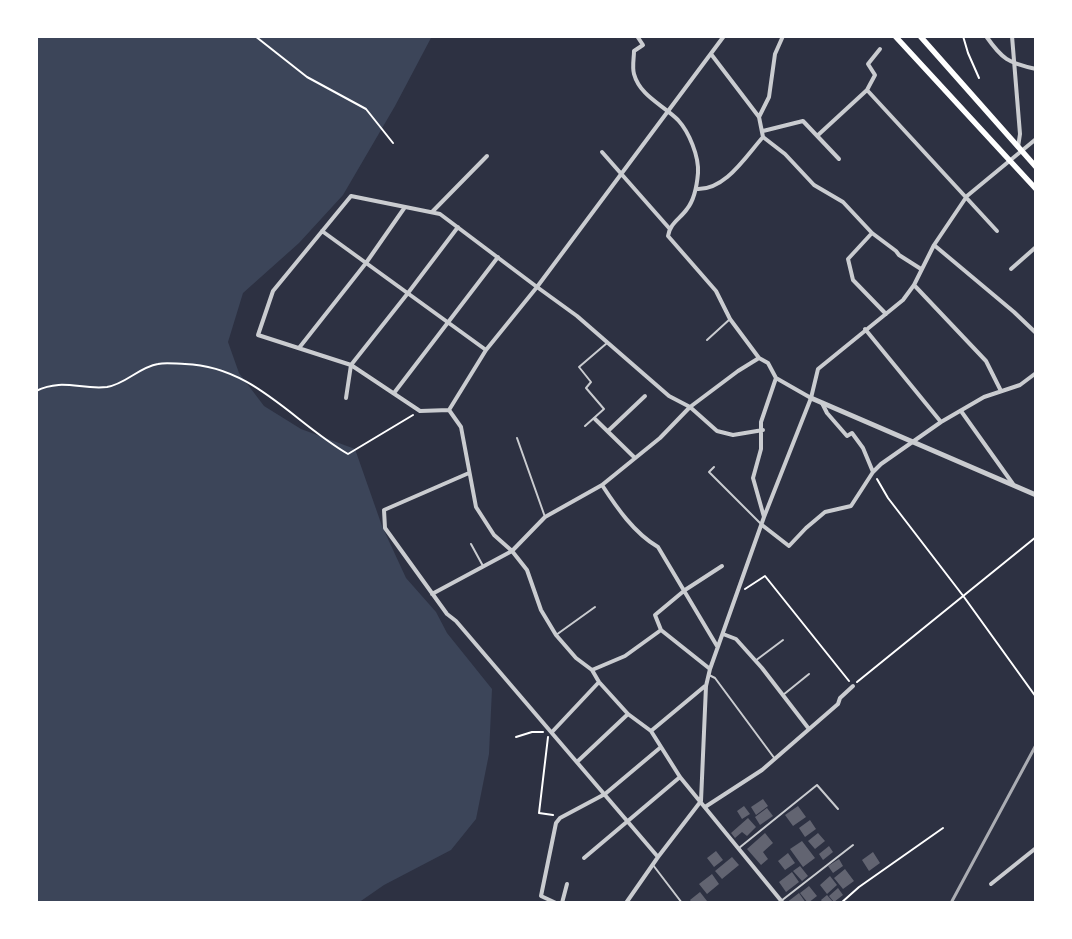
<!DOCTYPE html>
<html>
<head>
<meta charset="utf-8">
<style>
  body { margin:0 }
  #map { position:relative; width:1072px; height:939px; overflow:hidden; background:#2d3142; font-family:"Titillium Web",sans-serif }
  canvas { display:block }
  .frame { position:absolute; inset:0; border:38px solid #fff; pointer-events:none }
</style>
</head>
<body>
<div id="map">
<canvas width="1072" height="939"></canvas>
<div class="frame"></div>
</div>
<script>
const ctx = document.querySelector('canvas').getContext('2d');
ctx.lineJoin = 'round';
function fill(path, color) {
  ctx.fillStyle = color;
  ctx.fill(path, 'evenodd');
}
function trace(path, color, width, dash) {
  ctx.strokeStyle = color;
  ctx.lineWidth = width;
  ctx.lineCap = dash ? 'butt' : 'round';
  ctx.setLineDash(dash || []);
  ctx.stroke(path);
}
fill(new Path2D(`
  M36 36H432L395 106 343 195 299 243 243 293 228 342 239 373 264 406 301 429 355 449 382 526 406 578 436 612 447 633 492 689 489 754 476 819 451 850 384 885 358 903H36Z`), '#3c4559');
fill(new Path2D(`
  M763 799 768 806 756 815 751 807Z
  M744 806 750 814 742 819 737 811Z
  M798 806 806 817 793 826 785 815Z
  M767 808 773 816 760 825 755 817Z
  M748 818 756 827 747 836 742 832 735 838 731 833Z
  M810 820 816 829 805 837 799 828Z
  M765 833 773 843 763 852 768 859 761 865 747 849Z
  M818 833 825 841 815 849 808 841Z
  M802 841 815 858 803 867 790 849Z
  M829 846 833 852 823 860 819 854Z
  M716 851 723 860 714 867 707 858Z
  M873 852 880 863 869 871 862 860Z
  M788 853 795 863 785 870 778 861Z
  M732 857 739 865 722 879 715 871Z
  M839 859 843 866 833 873 828 866Z
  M800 866 808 876 802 881 793 871Z
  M845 869 854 881 843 889 834 878Z
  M792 872 799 882 786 892 779 882Z
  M712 874 719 884 707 894 699 884Z
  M830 876 837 885 827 894 820 885Z
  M809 886 817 896 808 903 800 893Z
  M838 888 843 895 834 902 829 896Z
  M700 892 707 901 692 903 690 900Z
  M799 893 806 903H786Z
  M827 895 833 902 832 903H823L821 900Z`), '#626471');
trace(new Path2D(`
  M255 36 307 77 366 109 393 143
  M963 36 968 53 979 78
  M36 391C62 378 81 390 107 387 126 384 139 367 158 364 166 362 177 364 185 364 253 366 293 422 348 454L413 415
  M877 479 888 498 964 597 1036 697
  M745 589 765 576 849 681
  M857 682 1036 537
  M516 737 532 732H543
  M548 737 539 813 553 815
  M841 903 859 887 943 828`), '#fff', 2);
trace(new Path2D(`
  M707 340 730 319
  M585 426 604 409 586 388 591 382 579 367 607 343
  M517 438 545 517
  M714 467 709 472 762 525
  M471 544 483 566
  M556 635 595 607
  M755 661 783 640
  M709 675 715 678 775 759
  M783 695 809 674
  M739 848 817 785 838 809
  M653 865 682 903
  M781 901 853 845`), '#caccd0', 2);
trace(new Path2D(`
  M637 36 643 45 634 51C634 58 632 67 634 74 640 96 663 105 678 120 689 132 699 156 698 173 697 185 695 199 687 209 680 219 670 223 668 236L716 291 730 319 759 358 768 363 776 378 811 398
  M724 36 537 287 577 316 669 396 690 407 717 431 733 435 763 430
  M986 36C1002 59 1008 63 1036 69
  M1012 36 1020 134 1018 147
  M711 54 759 117
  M867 90 997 231
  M763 131 803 121 839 159
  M817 136 867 90 875 75 868 64 880 49
  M763 137 785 154 814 185 843 202 872 233 896 251 899 255 921 269
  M602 152 669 228
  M696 189C725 191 746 156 763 137L759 117 769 97 775 54 783 36
  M351 196 440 214 537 287 486 350 449 410 420 411 351 365 258 335 273 291Z
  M432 212 487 156
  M322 231 486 350
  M872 233 848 259 853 280 886 314
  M934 245 1014 312 1036 333
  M1011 269 1036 247
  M914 285 986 361 1001 391
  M865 329 941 422
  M299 348 366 263 405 207
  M394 393 498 257
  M346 398 351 365 408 293 458 227
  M822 403 827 413 847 436 852 433 863 448 873 472
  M449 410 461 427 476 507 494 535 512 551 527 570 541 610 556 635 576 658 592 670 599 682 628 714 651 731 680 777 783 903
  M961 411 1013 484
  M595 419 635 458
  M608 431 645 396
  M469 473 384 510 385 528 447 614 456 621 658 857
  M602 485C617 508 634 533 658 547L717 646
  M764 517 753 478 761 449V422L776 378
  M762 525 789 546 806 528 825 512 851 506 873 472 881 464 941 422 984 397 1020 385 1036 373
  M432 594 512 551 545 517 602 485 660 438 690 407 738 371 759 358
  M723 634 736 639 762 668 809 729
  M710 669 661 630 655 615 685 590 722 566
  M592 670 625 656 661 630
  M651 731 705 686
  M552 732 599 682
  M578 761 628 714
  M705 807 762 770 838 704 840 698 853 686
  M584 858 680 777
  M991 884 1036 848
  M556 903 541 896 556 823 560 818 605 794 661 747
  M562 903 567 884
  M626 903 658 857 701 801 706 686 710 669 764 517 811 398 818 369 903 300 914 285 934 245 967 196 1036 139`), '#caccd0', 4);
trace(new Path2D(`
  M811 398 1036 495`), '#caccd0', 5);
trace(new Path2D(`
  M895 36 1036 189
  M920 36 1036 167`), '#fff', 5.5);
trace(new Path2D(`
  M951 903 1036 745`), '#abadb3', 3);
</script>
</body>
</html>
